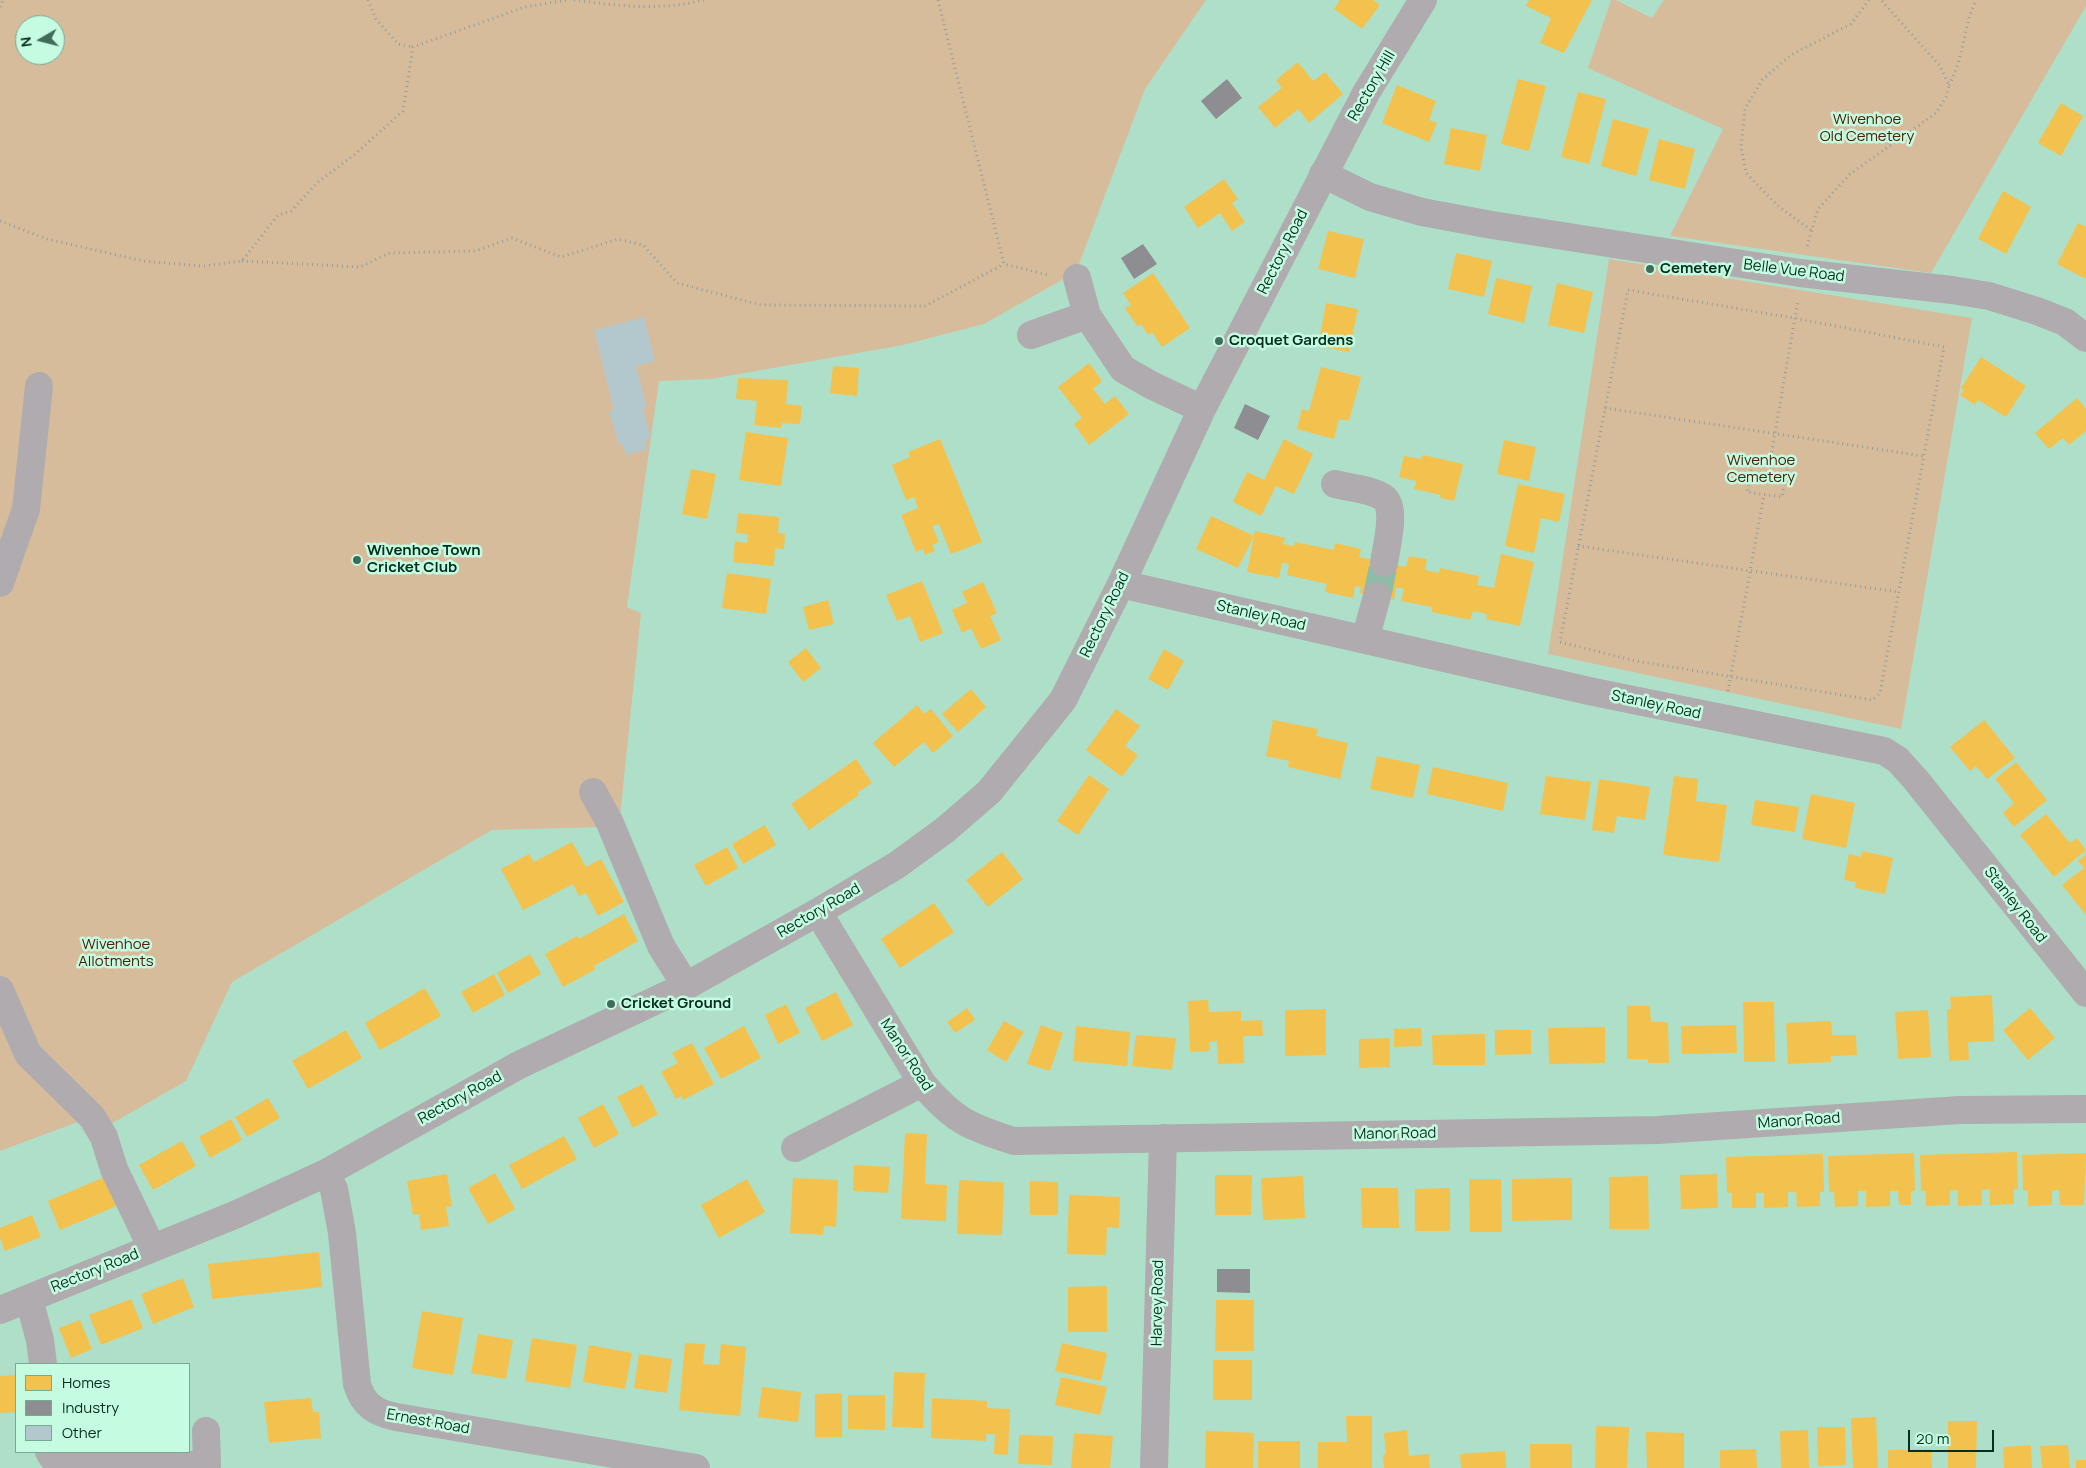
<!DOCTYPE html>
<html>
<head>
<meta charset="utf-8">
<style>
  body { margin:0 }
  #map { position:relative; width:2086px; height:1468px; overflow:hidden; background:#aee0c9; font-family:Manrope,sans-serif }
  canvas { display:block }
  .legend { position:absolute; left:15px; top:1363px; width:175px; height:90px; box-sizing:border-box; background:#c5fbe1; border:1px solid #78a993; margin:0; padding:6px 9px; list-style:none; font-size:15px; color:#042f1f }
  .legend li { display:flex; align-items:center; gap:10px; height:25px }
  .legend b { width:25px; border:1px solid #78a993 }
  .north { position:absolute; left:15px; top:15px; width:50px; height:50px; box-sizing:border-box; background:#c5fbe1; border:1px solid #78a993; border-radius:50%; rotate:262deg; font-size:14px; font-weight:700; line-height:20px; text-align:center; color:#042f1f }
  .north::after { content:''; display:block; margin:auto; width:18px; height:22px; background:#3f6d5a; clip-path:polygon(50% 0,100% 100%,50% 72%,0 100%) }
  .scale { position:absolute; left:1908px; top:1430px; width:86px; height:22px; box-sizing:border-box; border:2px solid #042f1f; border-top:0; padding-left:6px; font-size:15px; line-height:18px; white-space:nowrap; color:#042f1f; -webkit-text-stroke:4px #c5fbe1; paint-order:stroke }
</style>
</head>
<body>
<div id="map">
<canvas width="2086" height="1468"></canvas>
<ul class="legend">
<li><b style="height:14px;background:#f2c14e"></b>Homes</li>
<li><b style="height:14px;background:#8d8d92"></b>Industry</li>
<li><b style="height:14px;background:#b2c8cd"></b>Other</li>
</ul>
<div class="north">N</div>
<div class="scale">20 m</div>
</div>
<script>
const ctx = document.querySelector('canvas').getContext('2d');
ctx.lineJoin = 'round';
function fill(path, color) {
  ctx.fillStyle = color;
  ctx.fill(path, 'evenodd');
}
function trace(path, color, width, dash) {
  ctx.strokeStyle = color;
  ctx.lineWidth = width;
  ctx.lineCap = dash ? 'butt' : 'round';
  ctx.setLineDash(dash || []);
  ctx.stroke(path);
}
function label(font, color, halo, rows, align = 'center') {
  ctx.font = font + ' Manrope,sans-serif';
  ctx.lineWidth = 5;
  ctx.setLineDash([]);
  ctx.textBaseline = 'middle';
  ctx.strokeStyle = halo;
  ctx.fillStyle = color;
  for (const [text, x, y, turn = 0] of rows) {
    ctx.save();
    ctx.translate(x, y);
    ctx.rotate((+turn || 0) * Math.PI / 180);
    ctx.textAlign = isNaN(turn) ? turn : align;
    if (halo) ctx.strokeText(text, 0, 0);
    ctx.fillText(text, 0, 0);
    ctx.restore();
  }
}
fill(new Path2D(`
  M0 0H1206L1145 89 1076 272 984 324 903 345 711 379 659 381 627 607 641 613 620 817 604 827 492 830 232 982 186 1081 104 1128 91 1117 0 1151ZM25 25H55V55H25Z
  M1611 0H1616L1652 18 1664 0H2086V6L1931 273 1670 236 1723 129 1588 68Z
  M1609 259 1972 318 1901 729 1548 654Z`), '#d7bc9c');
fill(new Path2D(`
  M1340 0H1373L1380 5 1362 29 1334 9Z
  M1529 0H1592L1564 53 1540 43 1551 18 1526 6Z
  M1298 62 1313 81 1325 72 1343 94 1309 123 1298 109 1275 128 1258 107 1282 88 1276 80Z
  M1518 79 1546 86 1529 151 1501 144Z
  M1397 85 1436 101 1429 120 1437 123 1429 142 1382 123Z
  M1578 92 1606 99 1589 164 1561 157Z
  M2061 103 2083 116 2061 156 2038 143Z
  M1613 119 1649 129 1636 176 1601 166Z
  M1451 128 1487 135 1480 171 1444 164Z
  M1659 139 1695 149 1685 189 1649 180Z
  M1224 179 1238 199 1232 203 1245 222 1232 231 1220 213 1198 228 1184 207Z
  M2003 191 2031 207 2006 254 1978 239Z
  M2078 223 2086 227V279L2057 264Z
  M1328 231 1364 239 1355 278 1318 269Z
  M1456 253 1492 261 1484 297 1448 289Z
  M1153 273 1190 328 1162 347 1152 332 1148 335 1141 324 1137 326 1125 308 1131 305 1123 293Z
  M1496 278 1532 286 1524 323 1488 314Z
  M1557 283 1593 292 1584 333 1548 325Z
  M1326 303 1358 309 1349 352 1318 346Z
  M1981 357 2026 386 2006 417 1978 400 1975 405 1960 395 1964 390 1961 388Z
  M1089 363 1102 381 1093 389 1105 404 1115 396 1129 414 1089 445 1074 424 1082 418 1058 387Z
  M833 366 859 368 857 396 830 393Z
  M1321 367 1361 377 1349 421 1339 419 1334 439 1297 429 1302 409 1309 411Z
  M738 378 788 380 786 404 802 406 800 424 782 423 781 428 754 425 757 401 736 399Z
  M2077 398 2086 409V431L2069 445 2063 438 2049 449 2035 433Z
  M746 432 788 438 781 486 739 480Z
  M940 439 982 542 951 554 939 524 932 526 939 542 932 545 935 551 925 555 923 549 916 552 901 515 918 508 914 497 906 500 892 465 910 457 908 452Z
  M1284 439 1313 454 1294 494 1276 486 1261 516 1233 502 1247 472 1264 480Z
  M1504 440 1536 447 1529 481 1497 474Z
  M1423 455 1463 464 1454 501 1440 498 1441 495 1414 489 1416 481 1399 477 1404 456 1421 459Z
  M691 469 716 474 707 519 682 514Z
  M1518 484 1565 494 1559 522 1541 518 1534 553 1505 546Z
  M738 513 779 517 778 533 785 534 784 549 775 548 774 566 733 562 735 541 747 543 748 534 736 533Z
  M1211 516 1254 536 1238 568 1196 549Z
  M1255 531 1285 538 1283 544 1294 546 1295 542 1334 550 1335 543 1361 549 1359 557 1406 567 1409 556 1427 559 1425 570 1439 573 1440 568 1479 576 1477 585 1494 588 1501 554 1534 562 1520 626 1486 619 1487 614 1473 611 1470 620 1432 612V607L1401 601 1404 589 1396 587 1394 600 1360 593 1361 587 1355 586 1353 598 1325 592 1327 584 1287 575 1289 564 1282 563 1279 578 1247 572Z
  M727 573 771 579 766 614 722 608Z
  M922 581 943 633 920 642 910 616 897 621 886 595Z
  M983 582 997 613 990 616 1001 640 981 649 971 628 962 633 952 610 967 603 962 592Z
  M828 600 834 624 809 630 803 607Z
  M806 648 821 668 803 682 788 662Z
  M1164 649 1184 661 1168 690 1148 679Z
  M971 689 986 707 958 732 942 714Z
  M917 705 924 714 931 709 953 736 933 753 924 742 894 767 873 743Z
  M1116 709 1140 726 1125 746 1138 755 1122 777 1086 750Z
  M1273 720 1318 729 1316 736 1348 743 1340 779 1288 767 1289 761 1266 756Z
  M1984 720 2015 758 1987 779 1976 766 1970 771 1950 747Z
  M1377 756 1420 765 1413 798 1370 789Z
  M856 759 872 783 857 793 859 795 809 830 791 804Z
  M2016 762 2047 800 2014 827 2003 813 2014 803 1995 779Z
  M1433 767 1508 783 1503 811 1427 794Z
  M1089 775 1109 789 1078 835 1057 821Z
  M1546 776 1591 782 1585 820 1540 814Z
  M1674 776 1698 779 1696 801 1727 805 1719 862 1663 855Z
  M1599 779 1650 787 1645 820 1617 816 1614 833 1592 830Z
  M1811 794 1855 803 1846 848 1802 839Z
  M1755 800 1799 807 1795 832 1751 825Z
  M2046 814 2070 843 2077 838 2086 850 2054 877 2020 835Z
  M765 825 776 845 743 864 732 844Z
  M572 842 586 867 601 859 624 902 598 916 586 893 579 896 573 884 523 910 501 869 529 854 534 862Z
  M727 847 738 868 706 886 694 865Z
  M1862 851 1893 858 1885 894 1855 888 1856 882 1844 880 1849 854 1861 857Z
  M1002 852 1023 879 988 907 966 880Z
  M2086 854V915L2062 885 2084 868 2078 861Z
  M934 903 954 932 900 968 881 939Z
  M624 914 638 941 594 966 596 969 563 987 545 954 577 936 579 939Z
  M530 954 541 974 508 993 497 973Z
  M494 974 505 995 473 1013 461 992Z
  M425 988 441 1016 380 1050 365 1023Z
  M836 992 853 1025 822 1041 805 1008Z
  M1992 995 1994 1041 1968 1042 1969 1060 1949 1061 1947 1009H1951L1950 997Z
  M1208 1000 1209 1012 1241 1011V1021L1262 1020 1263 1036H1243L1244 1063 1218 1064 1217 1041 1209 1042 1210 1051 1190 1052 1188 1001Z
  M1743 1002H1774L1775 1062H1744Z
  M786 1004 800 1033 778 1044 765 1015Z
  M1627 1006H1650L1651 1022H1668L1669 1063H1648V1059H1627Z
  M967 1008 975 1020 955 1033 947 1022Z
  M2030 1008 2055 1038 2028 1060 2003 1030Z
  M1326 1009V1055L1285 1056V1010Z
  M1928 1010 1931 1057 1898 1059 1895 1012Z
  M1004 1021 1024 1032 1006 1062 987 1050Z
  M1831 1021 1832 1035H1856L1857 1055 1831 1056V1062L1788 1064 1786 1023Z
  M1041 1025 1063 1033 1050 1071 1027 1064Z
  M1736 1025 1737 1053 1682 1054 1681 1026Z
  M744 1026 761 1058 721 1079 704 1048Z
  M1076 1026 1130 1032 1127 1066 1073 1061Z
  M1605 1027V1063L1549 1064 1548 1028Z
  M1421 1028 1422 1046 1394 1047V1029Z
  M346 1030 362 1058 308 1089 292 1061Z
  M1495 1030H1531V1054L1495 1055Z
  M1485 1034V1065H1433L1432 1035Z
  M1136 1035 1176 1038 1172 1070 1132 1066Z
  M1390 1038V1067L1359 1068V1039Z
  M692 1043 714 1084 683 1100 681 1096 676 1099 661 1072 678 1063 672 1053Z
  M642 1084 658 1114 633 1128 617 1097Z
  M268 1098 280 1118 247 1137 235 1117Z
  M603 1104 619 1134 594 1148 578 1118Z
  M231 1119 242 1140 210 1158 199 1137Z
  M905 1133 927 1134 925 1184 947 1185 946 1221 901 1219Z
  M564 1136 577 1159 522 1189 509 1165Z
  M182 1141 196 1166 153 1190 139 1165Z
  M2017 1152 2018 1189H2014V1204L1990 1205V1189L1982 1190V1205L1958 1206V1190H1954L1950 1191V1205L1926 1206V1191H1921L1920 1155Z
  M1914 1153 1915 1191H1911V1205H1899L1898 1191H1890V1206L1866 1207V1191H1858V1206L1835 1207 1834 1192H1829L1828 1156Z
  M2086 1153 2084 1205H2060L2059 1190H2055L2052 1191V1205L2028 1206V1190L2023 1191 2022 1155Z
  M1823 1154 1824 1192H1820V1206L1797 1207 1796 1192H1788V1207L1764 1208V1193H1756V1208H1732V1193H1727L1726 1157Z
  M854 1165 890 1167 888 1193 853 1191Z
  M495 1173 515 1209 488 1224 468 1188Z
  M447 1174 452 1206 446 1207 449 1226 421 1230 419 1214 413 1215 407 1181Z
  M1717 1174 1718 1208 1681 1209 1680 1175Z
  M1215 1175H1252L1251 1215H1215Z
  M107 1176 119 1205 60 1230 48 1201Z
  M1303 1176 1305 1218 1263 1220 1261 1178Z
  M1648 1176 1649 1229H1609V1177Z
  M793 1178 838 1180 836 1227 824 1226 823 1235 790 1233Z
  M1572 1178V1220L1512 1221V1179Z
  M747 1179 765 1212 719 1238 701 1205Z
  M1469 1179H1501L1502 1232H1470Z
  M959 1180 1004 1182 1002 1235 957 1234Z
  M1030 1181 1058 1182V1215H1030Z
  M1361 1188H1398L1399 1228H1362Z
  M1450 1188V1231H1415V1189Z
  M1069 1195 1120 1197 1119 1228 1107 1227 1106 1255 1067 1254Z
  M32 1215 41 1237 5 1251 0 1238V1228Z
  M319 1252 322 1287 212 1299 208 1264Z
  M183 1278 194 1307 153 1324 141 1294Z
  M1107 1286V1332H1068V1287Z
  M131 1299 143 1328 101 1345 89 1315Z
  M1216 1300H1254V1351H1215Z
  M422 1311 463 1318 453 1375 412 1368Z
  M80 1320 92 1349 71 1358 59 1328Z
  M478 1334 513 1340 506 1379 471 1373Z
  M532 1338 577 1345 570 1388 525 1381Z
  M685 1343 705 1344 703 1364 719 1365 721 1344 746 1347 740 1416 679 1410Z
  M1062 1343 1107 1353 1101 1381 1055 1371Z
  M589 1345 632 1353 625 1389 583 1382Z
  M639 1354 672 1359 667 1393 634 1388Z
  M1213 1360H1252V1400H1213Z
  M894 1372 925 1373 923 1428 892 1427Z
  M16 1375V1412L0 1413V1376Z
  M1061 1377 1107 1387 1100 1415 1055 1405Z
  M762 1387 801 1392 798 1422 758 1417Z
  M842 1393V1437H815V1394Z
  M848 1395H885V1430L848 1429Z
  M311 1398 313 1412H319L321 1438 269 1443 264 1402Z
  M932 1398 987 1401V1408L1010 1409 1008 1455 994 1454 995 1434H986V1441L931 1438Z
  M1346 1416H1372V1468H1318V1442H1347Z
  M1876 1417 1878 1468H1853L1851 1418Z
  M1948 1421H1977L1976 1468H1948Z
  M1596 1426 1629 1427 1627 1468H1595Z
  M1817 1427H1845L1846 1465 1818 1466Z
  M1407 1430 1409 1456 1429 1454 1430 1468H1384L1383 1455 1386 1454 1384 1433Z
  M1808 1430 1809 1468H1781L1780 1431Z
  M1206 1431 1254 1433 1253 1468H1205Z
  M1646 1432 1684 1433V1468H1647Z
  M1074 1433 1113 1436 1110 1468H1071Z
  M1019 1435 1053 1436 1052 1465 1018 1464Z
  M1258 1441H1300V1468H1258Z
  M1530 1444H1572V1468H1530Z
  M2031 1445 2032 1468H2004L2003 1447Z
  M2068 1445 2070 1468H2042L2040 1446Z
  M1756 1449 1757 1468H1720V1450Z
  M1931 1449 1932 1468H1888V1450Z
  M1505 1451 1506 1468H1461L1460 1454Z
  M2076 1460H2086V1468H2076Z`), '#f2c14e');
fill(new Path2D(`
  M1227 79 1242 98 1216 119 1201 101Z
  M1143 244 1157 264 1134 279 1121 258Z
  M1245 404 1270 416 1258 440 1234 428Z
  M1217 1269H1250V1293L1217 1292Z`), '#8d8d92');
fill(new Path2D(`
  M644 317 655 361 636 366 647 408 643 409 651 439 645 440 647 449 626 455 623 444 619 445 609 411 614 410 594 330Z`), '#b2c8cd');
trace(new Path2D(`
  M1377 596 1384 563`), '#8cbda7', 28, [28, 14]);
trace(new Path2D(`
  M368 0 376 19 398 44 413 47
  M574 0C618 6 661 11 704 0
  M938 0 1004 264 1049 275
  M0 7 3 0
  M1949 85C1964 58 1963 27 1976 0
  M0 221 47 239 143 261 203 266 242 261 278 215 291 211 318 182 354 155 403 111 413 47 525 7 567 0
  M1811 230 1779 207 1746 173 1741 147 1745 109 1762 80 1791 55 1851 24 1869 0
  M1807 246 1818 209 1850 174 1936 113 1946 97 1949 85 1940 66 1881 0
  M242 261 360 267 390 253 475 251 512 238 561 257 618 239 643 245 677 283 761 305 925 306 1004 264
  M1628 290 1794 318 1944 347 1880 693 1872 700 1636 661 1560 642Z
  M1605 408 1923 456
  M1753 459 1788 465 1782 497 1747 492Z
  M1770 462 1798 300
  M1578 546 1899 592
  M1728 691 1764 495`), '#949d99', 3, [1, 4]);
trace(new Path2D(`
  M1323 174 1370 197 1422 212 1492 225 1800 273 1952 290 1989 296 2037 311 2065 322 2086 338
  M1077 278 1087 315 1123 369 1151 385 1202 409
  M1031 335 1087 315
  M1335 484C1349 488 1372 489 1384 498 1397 508 1386 548 1384 563
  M0 583 26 509 39 386
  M1121 584 1589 691 1884 751 1898 760 1916 780 2086 993
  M1365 640 1377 596
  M593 792 610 823 661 946 686 986
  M818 912 922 1083C953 1120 969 1127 1014 1141L1658 1130 1960 1110 2086 1109
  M0 990 28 1054 92 1117 104 1137 114 1169 152 1248
  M795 1148 922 1083
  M326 1173 334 1189 342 1233 357 1384C363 1405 376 1413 396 1417L696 1468
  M29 1299 40 1340 43 1364
  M0 1310 237 1214 326 1173 519 1065 686 986 818 912 897 865 945 830 989 792 1063 700 1121 584 1202 409 1366 93 1423 0
  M49 1452 53 1458 84 1465H207L206 1431
  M1154 1468 1163 1138`), '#afabae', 28);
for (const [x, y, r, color] of [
  [1650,269,5,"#3f6d5a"],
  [1219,341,5,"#3f6d5a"],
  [357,560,5,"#3f6d5a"],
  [611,1004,5,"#3f6d5a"]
]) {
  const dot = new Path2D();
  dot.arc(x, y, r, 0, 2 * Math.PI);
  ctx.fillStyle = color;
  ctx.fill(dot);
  trace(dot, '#c5fbe1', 2);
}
label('15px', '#042f1f', '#c5fbe1', [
  ["Rectory Hill",1372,86,-60],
  ["Rectory Road",1283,252,-63],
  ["Belle Vue Road",1794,271,7],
  ["Rectory Road",1105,615,-64],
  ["Stanley Road",1261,616,13],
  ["Stanley Road",1656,705,12],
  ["Stanley Road",2015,905,52],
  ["Rectory Road",819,911,-30],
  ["Manor Road",906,1055,57],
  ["Rectory Road",460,1098,-29],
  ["Manor Road",1799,1121,-4],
  ["Manor Road",1395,1134,-1],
  ["Rectory Road",95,1271,-22],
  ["Harvey Road",1158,1303,-89],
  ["Ernest Road",428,1422,10]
]);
label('15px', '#4e2009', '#c5fbe1', [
  ["Wivenhoe",1867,120],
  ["Old Cemetery",1867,137],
  ["Wivenhoe",1761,461],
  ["Cemetery",1761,478],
  ["Wivenhoe",116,945],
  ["Allotments",116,962]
]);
label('bold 15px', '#042f1f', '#c5fbe1', [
  ["Cemetery",1660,269],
  ["Croquet Gardens",1229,341],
  ["Wivenhoe Town",367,551],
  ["Cricket Club",367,568],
  ["Cricket Ground",621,1004]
], 'left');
</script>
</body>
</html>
